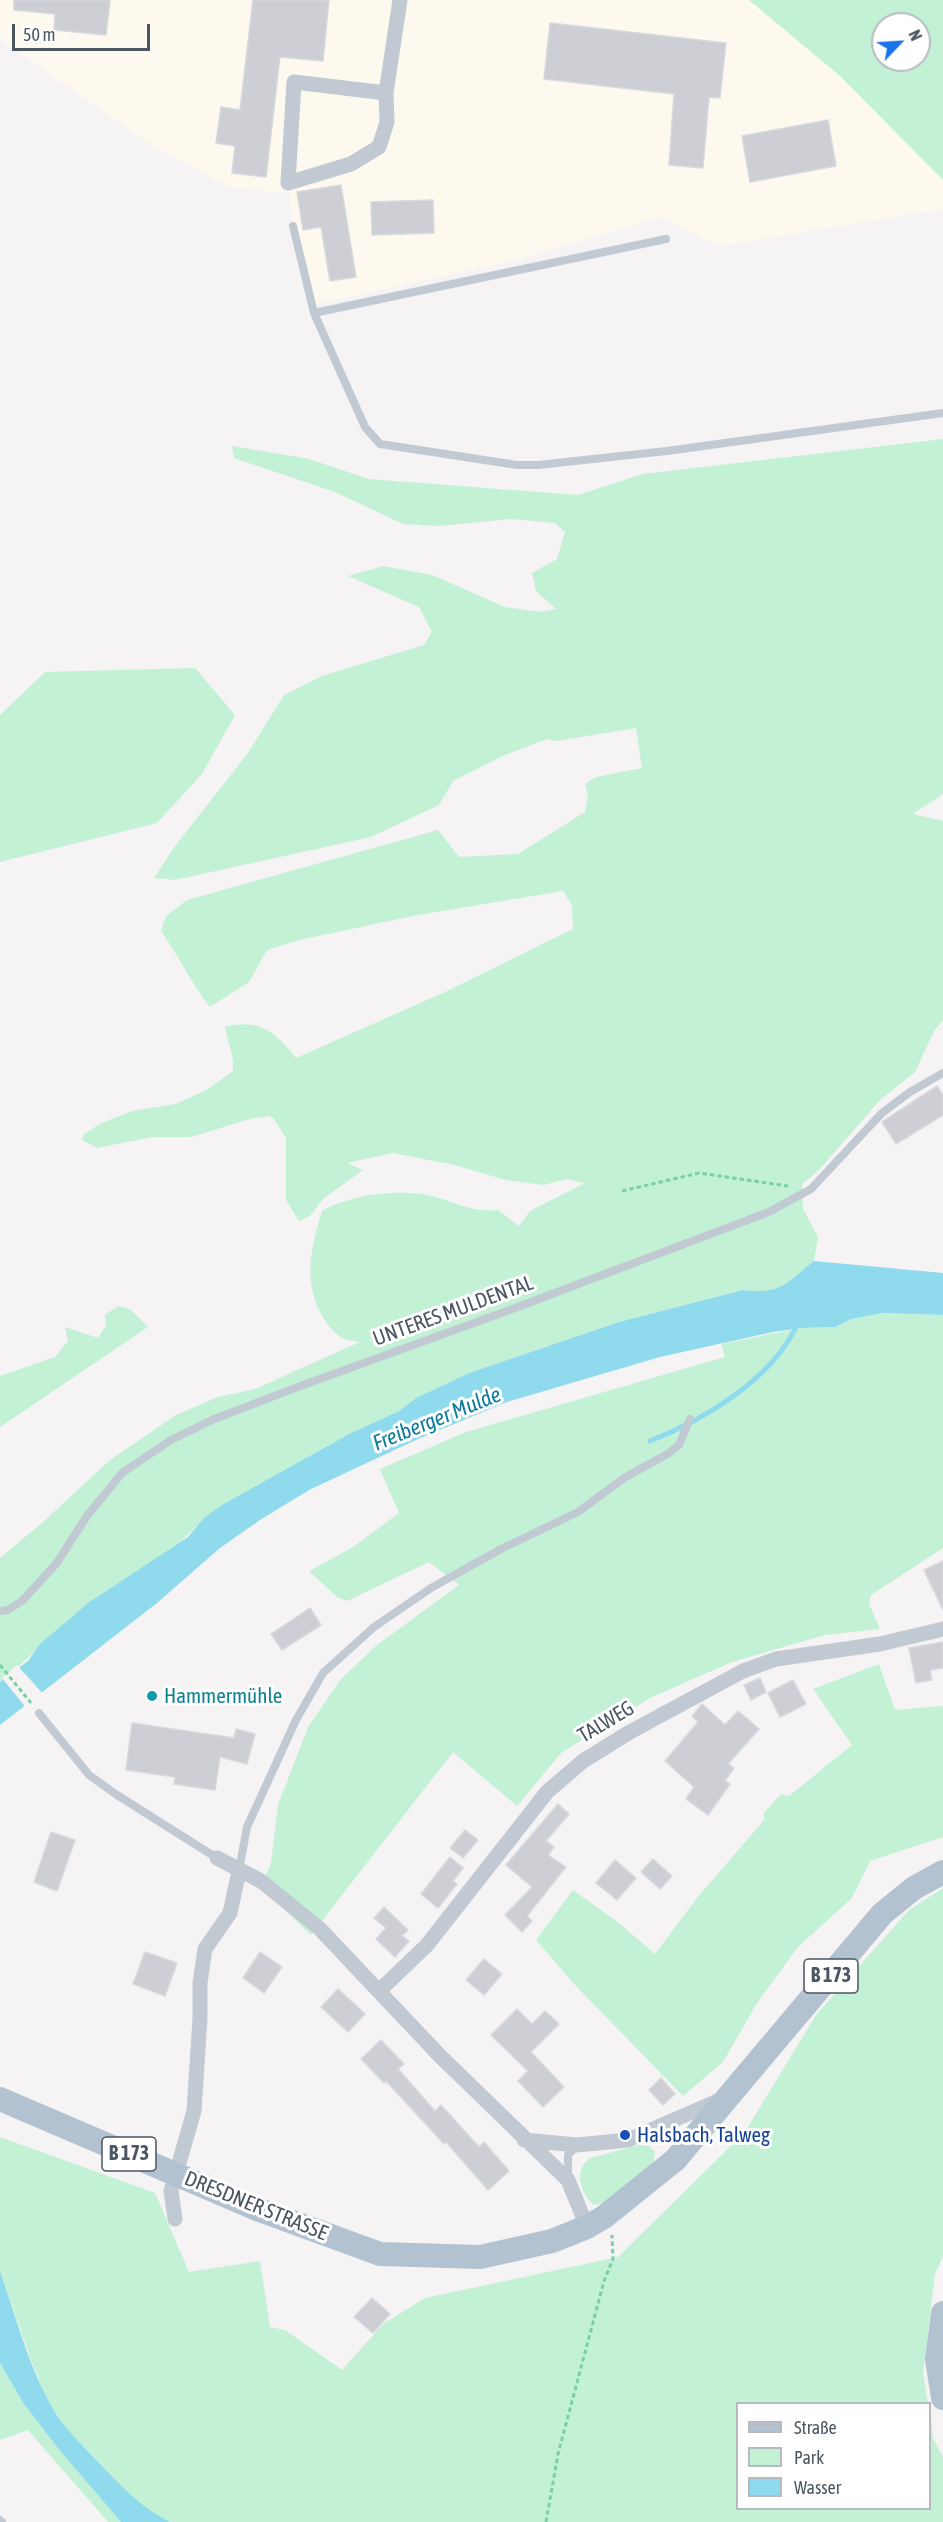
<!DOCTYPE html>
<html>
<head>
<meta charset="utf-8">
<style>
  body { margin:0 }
  #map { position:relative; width:943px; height:2522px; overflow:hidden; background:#f5f3f3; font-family:"Asap Condensed",sans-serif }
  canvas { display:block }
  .legend { position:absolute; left:736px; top:2402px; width:195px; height:108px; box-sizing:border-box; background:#fff; border:2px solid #b7bbc0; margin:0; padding:8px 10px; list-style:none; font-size:18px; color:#4a5661 }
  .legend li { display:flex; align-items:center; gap:12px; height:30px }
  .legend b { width:30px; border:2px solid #b7bbc0 }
  .north { position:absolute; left:871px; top:12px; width:60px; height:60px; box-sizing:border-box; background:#fff; border:2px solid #b7bbc0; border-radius:50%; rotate:65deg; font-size:16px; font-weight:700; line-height:24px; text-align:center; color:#4a5661 }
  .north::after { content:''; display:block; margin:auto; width:21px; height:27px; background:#1a73e8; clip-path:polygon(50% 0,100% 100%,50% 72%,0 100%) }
  .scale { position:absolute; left:12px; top:24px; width:138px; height:27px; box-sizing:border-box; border:3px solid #4a5661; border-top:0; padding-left:8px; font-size:18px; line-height:21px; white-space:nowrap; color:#4a5661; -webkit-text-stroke:4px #fff; paint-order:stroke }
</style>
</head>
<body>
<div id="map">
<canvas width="943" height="2522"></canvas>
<ul class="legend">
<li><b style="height:8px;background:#b3c2d1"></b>Straße</li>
<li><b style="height:16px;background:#c3f1d5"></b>Park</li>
<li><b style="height:16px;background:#90daee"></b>Wasser</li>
</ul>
<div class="north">N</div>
<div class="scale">50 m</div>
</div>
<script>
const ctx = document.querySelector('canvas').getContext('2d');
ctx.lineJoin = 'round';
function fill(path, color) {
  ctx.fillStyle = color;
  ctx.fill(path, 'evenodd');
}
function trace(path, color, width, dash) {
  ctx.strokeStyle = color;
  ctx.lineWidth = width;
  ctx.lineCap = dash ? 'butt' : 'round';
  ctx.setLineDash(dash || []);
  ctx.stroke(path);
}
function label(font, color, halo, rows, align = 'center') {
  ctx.font = font + ' "Asap Condensed",sans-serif';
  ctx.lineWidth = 6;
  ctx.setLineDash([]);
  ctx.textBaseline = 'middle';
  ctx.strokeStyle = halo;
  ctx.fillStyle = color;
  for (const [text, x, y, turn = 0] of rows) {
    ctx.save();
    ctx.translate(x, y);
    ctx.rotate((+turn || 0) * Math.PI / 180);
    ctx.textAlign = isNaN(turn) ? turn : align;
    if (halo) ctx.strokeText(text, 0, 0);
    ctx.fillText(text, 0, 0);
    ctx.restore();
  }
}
fill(new Path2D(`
  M0 0H749L840 76 943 180V209L719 246 661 218 511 261 318 304 314 313 293 226 288 185 285 193 230 187 147 142 0 39Z`), '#fdf9ef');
fill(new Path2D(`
  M749 0H943V180L840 76ZM883 24H919V60H883Z
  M943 439V794L913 814 943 821V1020L934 1031 915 1072 880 1100 819 1170 802 1184 803 1209 818 1237 814 1261C786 1282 782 1295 743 1290L619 1322 469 1373 416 1398 399 1411 351 1433 203 1519C173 1555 126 1575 89 1603 56 1627 31 1658 0 1682V1558L43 1522 110 1460 176 1415 218 1397 255 1389 360 1342C356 1341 351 1341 347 1340 335 1336 327 1324 321 1314 303 1278 311 1249 322 1211 348 1196 391 1190 421 1194 449 1198 468 1213 498 1210L519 1226 530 1211 585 1183 566 1179 544 1185 506 1180 454 1165 393 1153 347 1163 363 1170 323 1199 310 1216 299 1221 286 1200V1138L274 1119 269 1116 250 1119 191 1137H152L97 1148 82 1140 84 1134 100 1124 132 1111 176 1104 208 1089 233 1071V1060L225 1027C260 1018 275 1032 296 1058L445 992 573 929 572 905 563 891 418 915 299 940 267 950 249 982 210 1007C191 983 179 956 161 931L166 916 187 900 438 830 459 857 518 854 585 812 588 795 585 784 596 777 642 768 636 728 556 741 547 739 505 755 453 781 439 805 371 837 175 880 154 878 175 846 248 753 284 695 322 676 424 645 432 632 419 607 348 576 383 566 432 575 505 607 539 612 556 609 536 591 532 573 557 559 565 532 555 523 511 519 440 526 403 524 335 492 234 458 232 446 309 459 369 479 578 495 643 474Z
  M195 668 235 715 202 774 157 823 0 862V715L45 672Z
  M118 1306 130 1309 148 1327 0 1427V1376L55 1357 68 1341 65 1327 98 1338 106 1325 105 1315Z
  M883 1313 943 1315V1548L871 1595 869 1604 880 1629 825 1635 732 1662 650 1698 561 1753 517 1806 453 1752 311 1935 261 1887 271 1863 278 1805 308 1727 341 1679 377 1645 459 1585 429 1562 347 1601 337 1597 309 1571 353 1547 399 1513 380 1469 466 1432 725 1357 721 1344 801 1328 836 1327 851 1319Z
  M879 1664 895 1710 943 1706V1837L870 1861 852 1898 798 1947 757 2003 723 2062 683 2096 574 1984 536 1940 573 1890 619 1923 655 1954 697 1898 765 1819 763 1814 781 1794 789 1796 852 1745 813 1689Z
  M943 1888V2256L935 2274 923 2373 928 2403 738 2404V2508H930V2414L933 2438 943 2457V2522H170L147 2511 123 2488 71 2434 48 2402 31 2360 0 2271V2137L155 2193 189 2272 260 2261 270 2327 285 2330 342 2370 383 2324 425 2298 618 2257 745 2132 816 2015 909 1910Z
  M639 2145 649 2146 655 2152 653 2165C640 2175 611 2204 594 2205 580 2193 573 2170 590 2158Z
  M0 2363 24 2404 61 2452 121 2522H108L28 2430 0 2440Z`), '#c3f1d5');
fill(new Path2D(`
  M814 1261 943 1273V1315L883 1313 851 1319 836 1327 801 1328 773 1332 660 1357 507 1402 418 1439 309 1490 260 1520 220 1548 157 1603 0 1725V1682L28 1661 40 1644 88 1603 188 1537 203 1519 222 1505 351 1433 399 1411 416 1398 469 1373 619 1322 743 1290C782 1295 786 1282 814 1261Z
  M0 2271C15 2314 27 2360 48 2400 61 2426 84 2447 103 2467 125 2490 142 2508 170 2522H121L61 2452 24 2404 0 2363Z`), '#90daee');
fill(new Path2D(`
  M17 1665 45 1696 27 1709 2 1678Z`), '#f5f3f3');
trace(new Path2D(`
  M650 1441C704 1420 773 1379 798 1323`), '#90daee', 5);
const building = new Path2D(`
  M14 0H110L106 35 54 30 55 14 14 10Z
  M253 0H329L323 61 280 57 266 177 232 173 235 146 216 143 221 107 240 110Z
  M550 23 726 43 720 98 709 97 703 168 669 165 674 94 544 79Z
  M828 120 836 166 750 182 742 136Z
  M341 185 356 277 330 281 321 227 303 230 297 192Z
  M433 200 434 233 372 235 371 202Z
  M937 1086 943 1095V1115L896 1144 882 1122Z
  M943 1561V1610L924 1570Z
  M310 1608 321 1625 282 1650 271 1634Z
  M943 1642V1668L930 1670 932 1680 916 1683 909 1648Z
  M760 1678 766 1692 751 1700 744 1685Z
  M793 1680 806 1704 780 1717 768 1693Z
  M702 1704 725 1725 738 1711 759 1729 728 1764 734 1768 725 1781 730 1784 708 1815 686 1799 694 1787 665 1761 698 1722 692 1716Z
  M132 1723 234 1738 236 1729 255 1734 247 1764 220 1757 215 1790 174 1784 175 1777 126 1770Z
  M558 1804 569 1814 546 1841 554 1847 548 1855 566 1867 527 1916 532 1921 522 1932 505 1915 532 1887 506 1865Z
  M465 1830 478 1840 463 1858 450 1848Z
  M51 1832 75 1840 57 1891 34 1882Z
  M450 1857 463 1868 453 1881 457 1884 438 1908 421 1894Z
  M653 1859 672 1876 660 1889 641 1872Z
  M615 1860 636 1878 617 1900 596 1883Z
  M384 1907 408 1930 402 1936 409 1941 395 1957 376 1939 386 1928 374 1918Z
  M145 1952 177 1963 165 1996 133 1984Z
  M260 1952 282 1967 264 1993 243 1978Z
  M484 1959 502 1974 484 1995 466 1980Z
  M338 1989 365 2014 348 2032 321 2007Z
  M517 2009 532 2024 545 2011 559 2024 531 2052 564 2087 543 2107 518 2081 528 2071 491 2035Z
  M381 2040 404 2064 398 2069 435 2111 441 2105 479 2147 484 2142 509 2171 488 2190 446 2142 444 2144 386 2081 384 2083 361 2059Z
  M661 2078 675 2094 663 2105 649 2090Z
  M372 2298 390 2314 373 2333 354 2317Z`);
fill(building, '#cdcfd5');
trace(building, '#d7d9de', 1.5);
trace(new Path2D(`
  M622 1191 699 1173 788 1186
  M0 1665 31 1703
  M546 2522 558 2454 604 2281 613 2259 612 2235`), '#7ad0a6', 3, [4.5, 3]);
trace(new Path2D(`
  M293 226 314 313 666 239
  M314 313 365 427 380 444 517 465H538L667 451 943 413
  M0 1611 8 1610 22 1601 56 1564 87 1516 122 1473 171 1440 212 1420 295 1388 507 1311 769 1212 811 1189 882 1113 910 1092 943 1073
  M39 1713 89 1775 117 1795 217 1858
  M239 1870 247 1827 296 1720 323 1673 374 1627 431 1588 501 1549 578 1512 624 1478 669 1453 679 1445 690 1419
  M568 2178V2155L576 2146
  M0 2520 2 2522`), '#c1cad2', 8);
trace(new Path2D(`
  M386 93 294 82 288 183 351 164 379 147 387 122 386 93 400 0
  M217 1858 261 1881 319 1928 440 2056 568 2180 587 2227
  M379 1991 427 1945 547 1792 583 1761 630 1732 743 1671 776 1659 880 1644 943 1629
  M524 2140 577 2145 628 2140 722 2099
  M175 2219 171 2191 194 2111 200 2018V1983L205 1949 230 1913 239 1871`), '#c1cad2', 15);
trace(new Path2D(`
  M257 2209 380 2254 480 2257 552 2241 587 2227 604 2217 675 2160 882 1914 914 1888 943 1872
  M943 2313 937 2359 943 2398`), '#b3c2d1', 24);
trace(new Path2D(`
  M0 2099 257 2209`), '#b3c2d1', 24);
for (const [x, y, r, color] of [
  [152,1696,6,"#0f9aa8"],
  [625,2135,6,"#1a4fb4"]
]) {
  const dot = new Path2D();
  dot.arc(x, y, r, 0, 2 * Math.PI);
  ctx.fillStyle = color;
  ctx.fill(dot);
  trace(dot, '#fff', 2);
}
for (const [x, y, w] of [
  [831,1976,54],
  [129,2154,54]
]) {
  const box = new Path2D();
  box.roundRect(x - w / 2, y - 17, w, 34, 4.5);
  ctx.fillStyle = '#fff';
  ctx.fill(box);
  trace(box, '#4a5661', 1.5);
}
label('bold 20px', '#4a5661', null, [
  ["B 173",831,1976],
  ["B 173",129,2154]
]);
label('21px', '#4a5661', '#fff', [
  ["UNTERES MULDENTAL",453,1311,-20],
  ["TALWEG",606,1722,-31],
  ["DRESDNER STRASSE",256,2206,22]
]);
label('21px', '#0d838f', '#fff', [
  ["Hammermühle",164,1696]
], 'left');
label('21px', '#164399', '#fff', [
  ["Halsbach, Talweg",637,2135]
], 'left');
label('italic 22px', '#0c7c9b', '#fff', [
  ["Freiberger Mulde",437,1419,-22]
]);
</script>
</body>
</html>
